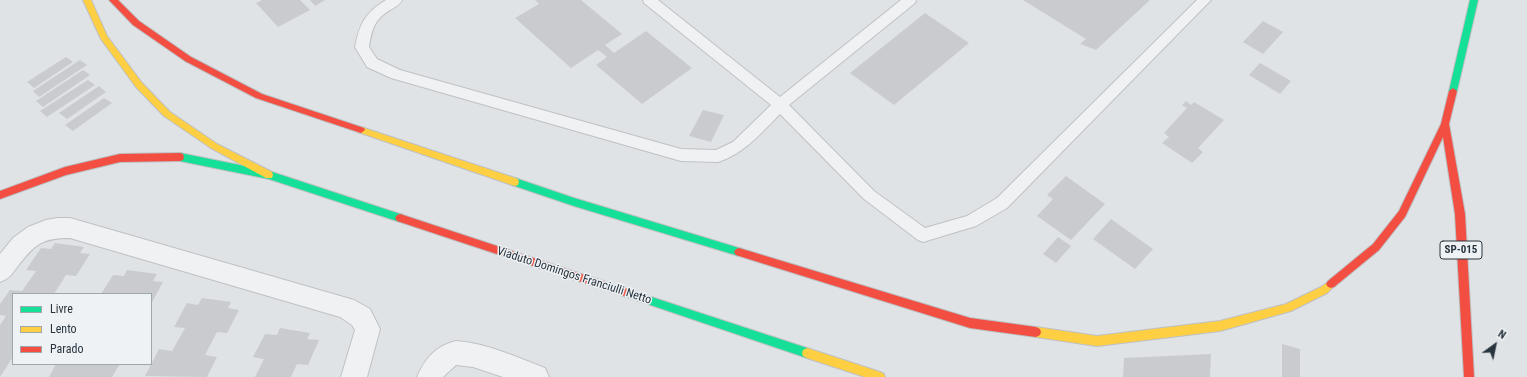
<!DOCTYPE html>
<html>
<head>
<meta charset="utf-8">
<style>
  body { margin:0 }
  #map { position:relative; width:1527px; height:377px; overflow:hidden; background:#e0e3e6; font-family:"Roboto Condensed",sans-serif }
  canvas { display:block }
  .legend { position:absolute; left:12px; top:293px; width:140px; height:72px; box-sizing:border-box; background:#eef2f5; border:1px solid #9fa6ac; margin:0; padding:5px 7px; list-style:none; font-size:12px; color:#28343e }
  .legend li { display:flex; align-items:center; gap:8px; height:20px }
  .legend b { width:20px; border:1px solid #9fa6ac }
  .north { position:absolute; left:1475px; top:325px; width:40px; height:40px; -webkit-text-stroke:3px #eef2f5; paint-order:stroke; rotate:33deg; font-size:11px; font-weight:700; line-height:16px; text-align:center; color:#28343e }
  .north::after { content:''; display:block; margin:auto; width:14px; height:18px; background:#28343e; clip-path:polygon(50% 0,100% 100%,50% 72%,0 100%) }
</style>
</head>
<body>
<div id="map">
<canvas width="1527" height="377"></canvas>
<ul class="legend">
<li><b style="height:5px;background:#16e098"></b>Livre</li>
<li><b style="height:5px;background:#ffcf43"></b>Lento</li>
<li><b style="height:5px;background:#f24e42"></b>Parado</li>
</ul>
<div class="north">N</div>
</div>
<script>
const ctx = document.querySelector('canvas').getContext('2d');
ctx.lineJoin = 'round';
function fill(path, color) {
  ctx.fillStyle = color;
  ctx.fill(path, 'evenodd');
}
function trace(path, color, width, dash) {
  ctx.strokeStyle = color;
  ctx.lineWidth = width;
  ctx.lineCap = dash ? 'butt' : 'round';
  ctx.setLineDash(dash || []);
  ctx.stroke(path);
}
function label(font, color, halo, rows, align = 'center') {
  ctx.font = font + ' "Roboto Condensed",sans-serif';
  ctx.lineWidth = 3;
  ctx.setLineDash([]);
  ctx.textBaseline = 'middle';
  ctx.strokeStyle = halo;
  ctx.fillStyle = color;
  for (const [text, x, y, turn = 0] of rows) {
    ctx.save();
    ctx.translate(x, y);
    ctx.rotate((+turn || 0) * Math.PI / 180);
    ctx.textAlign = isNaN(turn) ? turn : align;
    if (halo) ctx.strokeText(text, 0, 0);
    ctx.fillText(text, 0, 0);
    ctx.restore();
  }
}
fill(new Path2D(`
  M262 0H300L310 10 278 27 256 3Z
  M310 0H325L315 6Z
  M535 0H581L622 34 605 45 614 53 646 31 692 68 642 104 596 65 607 57 598 50 571 68 515 18 539 4Z
  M1023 0H1150L1096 50 1080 44 1086 39Z
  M925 13 969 43 894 105 850 73Z
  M1263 21 1283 32 1263 54 1243 42Z
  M66 57 73 62 34 88 27 82Z
  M80 60 87 65 39 97 33 91Z
  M1260 63 1291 81 1280 94 1249 75Z
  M83 70 90 75 43 107 36 101Z
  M88 80 95 85 47 117 40 111Z
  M99 86 106 92 67 119 59 113Z
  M104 98 112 103 73 131 65 125Z
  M1186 101 1191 105 1194 102 1224 120 1198 148 1203 152 1192 163 1162 143 1169 137 1164 133 1187 108 1182 105Z
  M703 110 724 115 711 142 689 136Z
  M1066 176 1105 204 1071 240 1037 216 1053 199 1047 195Z
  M1111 219 1153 249 1135 269 1093 239Z
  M1058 237 1071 246 1056 263 1043 254Z
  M55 243 84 247 80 253 90 254 76 276 66 275 54 294H13V357L0 377V325L6 316 0 315V304L10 290 22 291 36 271 26 270 41 248 51 249Z
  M127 270 157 274 153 281 163 282 151 304V294H101L113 275 124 276Z
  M202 298 231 302 228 308 239 310 227 333 217 332 205 355 217 357 207 377 145 376 159 349 172 351 185 328 174 327 187 303 198 305Z
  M280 328 310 333 307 339 319 340 308 365 297 364 291 377H255L264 359 253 357 265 334 277 335Z
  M1282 344 1300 349V377H1282Z
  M1211 354 1210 377H1123L1124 358Z
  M56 364H120L112 377H49Z`), '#c9cbce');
const lane = new Path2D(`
  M386 0H402C400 5 395 7 390 10 374 20 372 29 369 47L377 59 400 70 681 149 716 150 733 142 771 105 644 3 643 0H658L780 97 901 0H916L915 3 789 105 874 191 925 228 967 216 997 198 1197 0H1211L1007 208 976 226 923 242 918 240 864 199 780 114C761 133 745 153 718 162L681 161 391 78 367 67 355 47C360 23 365 13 386 0Z`);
const street = new Path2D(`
  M57 218H70L354 300 370 309 380 329 367 377H341L355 330 352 325 340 317 70 238C42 238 35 244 18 266 12 274 9 279 0 282V254L13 238 28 227 46 220Z
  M456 341C486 343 517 357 545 368L549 377H503L473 367 456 365 443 377H417C425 359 435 346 456 341Z`);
const fast = new Path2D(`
  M1470 0H1478L1457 91 1453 94 1449 91Z
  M180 153 269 171 400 214 403 215 405 218 403 221 400 222 269 179 180 161 177 160 176 157 177 154Z
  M515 178 574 198 739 248 742 249 744 252 742 255 739 256 574 206 512 185 511 182 512 179Z
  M627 289 807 348 811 350 812 353 811 356 807 358 627 297 624 296 622 293 624 290Z`);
const slow = new Path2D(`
  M83 0H91L107 36 142 83 170 112 217 144 272 172 273 175 272 178H266L211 148 164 116 136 87 101 39Z
  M361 127 518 179 519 182 518 185 515 186 358 132 357 130 358 128Z
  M1331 280 1334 281 1336 284 1327 293 1291 311 1220 331 1097 346 1036 337 1032 335 1031 332 1032 329 1036 327 1097 336 1220 321 1286 304 1321 287Z
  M807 348 880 372 884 374 885 377H865L807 358 803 356 802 353 803 350Z`);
const jam = new Path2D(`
  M109 0H118L139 21 191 57 262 94 364 128 365 130 361 133 256 98 185 61 133 25Z
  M1453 88 1457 91 1449 124 1465 214 1474 377H1464L1455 214 1443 137 1405 217 1379 250 1334 287 1331 288 1328 287 1326 284 1328 281 1373 244 1399 211 1441 124 1449 91Z
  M180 153 183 154 184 157 183 160 180 161 120 162 66 175 0 199V191L65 167 120 154Z
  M400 214 627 289 630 290 632 293 630 296 627 297 397 221 395 218 397 215Z
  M739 248 970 318 1036 327 1040 329 1041 332 1040 335 1036 337 970 328 739 256 736 255 734 252 736 249Z`);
trace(lane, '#bfc1c4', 2);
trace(street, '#bfc1c4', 2);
trace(fast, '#bdc0c3', 2);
trace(slow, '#bdc0c3', 2);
trace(jam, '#bdc0c3', 2);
fill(lane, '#f0f1f2');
fill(street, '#f0f1f2');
fill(fast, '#16e098');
fill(slow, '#ffcf43');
fill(jam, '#f24e42');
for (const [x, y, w] of [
  [1461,250,42]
]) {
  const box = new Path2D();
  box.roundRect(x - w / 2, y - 9, w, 18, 3);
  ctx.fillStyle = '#eef2f5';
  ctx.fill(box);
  trace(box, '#28343e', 1);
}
label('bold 11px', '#28343e', null, [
  ["SP-015",1461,250]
]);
label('12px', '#28343e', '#eef2f5', [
  ["Viaduto Domingos Franciulli Netto",574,276,18]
]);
</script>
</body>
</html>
